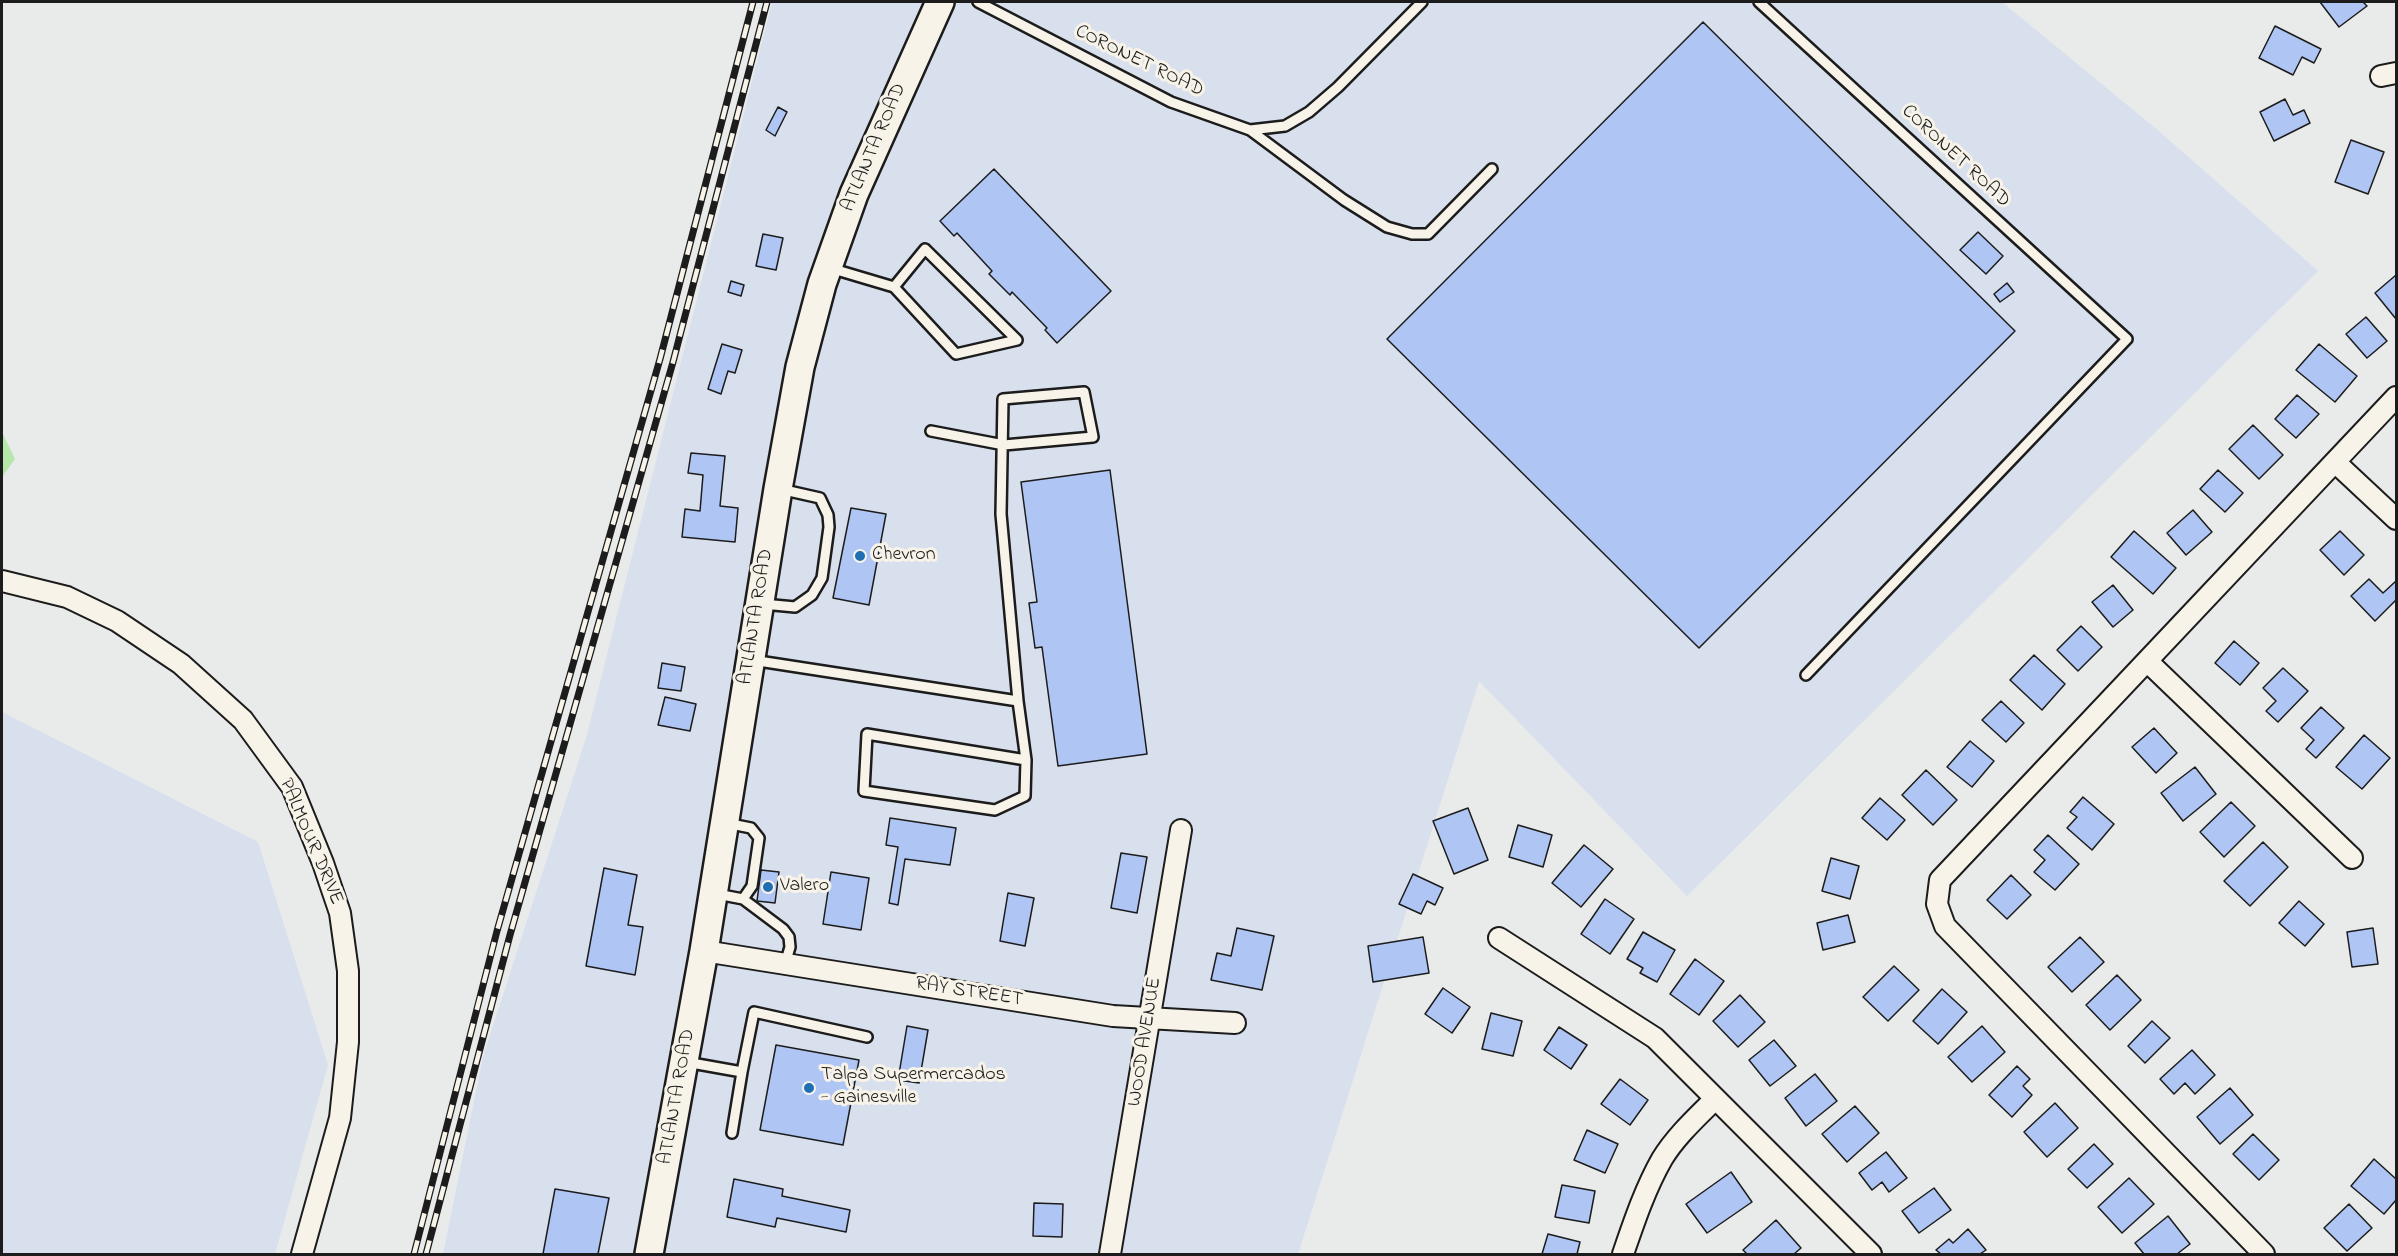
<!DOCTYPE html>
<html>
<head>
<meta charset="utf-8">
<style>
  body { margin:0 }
  #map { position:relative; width:2398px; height:1256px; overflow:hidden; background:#e9eaea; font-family:"Indie Flower",sans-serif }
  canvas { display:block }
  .frame { position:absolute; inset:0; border:3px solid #1c1c1c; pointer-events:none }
</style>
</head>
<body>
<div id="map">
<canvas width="2398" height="1256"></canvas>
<div class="frame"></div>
</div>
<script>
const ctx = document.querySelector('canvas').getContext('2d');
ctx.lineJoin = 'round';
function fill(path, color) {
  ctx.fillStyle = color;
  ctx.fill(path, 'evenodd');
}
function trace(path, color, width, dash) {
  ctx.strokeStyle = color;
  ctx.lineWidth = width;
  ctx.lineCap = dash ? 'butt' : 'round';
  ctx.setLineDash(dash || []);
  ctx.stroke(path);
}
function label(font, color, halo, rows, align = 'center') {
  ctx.font = font + ' "Indie Flower",sans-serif';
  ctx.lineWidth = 6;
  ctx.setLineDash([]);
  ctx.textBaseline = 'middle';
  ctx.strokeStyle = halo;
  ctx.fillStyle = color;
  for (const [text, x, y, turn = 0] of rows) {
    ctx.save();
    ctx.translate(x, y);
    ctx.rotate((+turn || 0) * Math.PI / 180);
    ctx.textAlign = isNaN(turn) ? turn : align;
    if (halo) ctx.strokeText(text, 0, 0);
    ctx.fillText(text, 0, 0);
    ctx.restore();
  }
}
fill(new Path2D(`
  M772 2H2002L2160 132 2318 271 1687 896 1479 681 1298 1254H443L483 1057 586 738Z
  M2 712 258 842 328 1065 275 1254H2Z`), '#d8dfed');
fill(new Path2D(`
  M2 432 15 459 2 477Z`), '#b5e8a9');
const building = new Path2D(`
  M2320 2H2363L2367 6 2339 27Z
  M1703 22 2015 331 1699 648 1387 339Z
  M2275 26 2321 49 2314 63 2302 57 2293 75 2259 58Z
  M2285 99 2293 115 2304 110 2310 123 2274 141 2260 112Z
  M778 107 787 112 775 136 766 130Z
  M2351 140 2384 152 2368 194 2335 182Z
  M994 169 1111 291 1057 343 1045 330 1047 328 1012 292 1010 295 989 274 992 271 957 233 954 236 940 221Z
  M1978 232 2003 256 1986 274 1960 250Z
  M763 234 783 238 776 270 756 266Z
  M2396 275V319L2375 293Z
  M731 281 744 285 741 296 728 292Z
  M2007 283 2014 292 2000 302 1994 294Z
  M2366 317 2387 341 2367 358 2346 334Z
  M722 344 742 350 735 373 728 371 721 394 708 389Z
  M2319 344 2357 376 2335 402 2296 370Z
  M2297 395 2319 414 2296 438 2275 419Z
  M2253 425 2283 455 2259 479 2229 449Z
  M691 453 725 456 720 506 738 508 735 542 682 537 685 509 700 511 703 475 688 473Z
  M1110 470 1147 754 1058 766 1042 647 1035 648 1029 603 1037 602 1021 482Z
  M2218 470 2243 493 2225 512 2200 489Z
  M851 508 886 514 869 605 833 598Z
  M2193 510 2212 532 2186 555 2167 533Z
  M2134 531 2176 568 2153 594 2111 557Z
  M2340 531 2364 555 2344 575 2320 550Z
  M2369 579 2383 593 2396 581V600L2375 621 2351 596Z
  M2113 585 2133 610 2113 627 2092 602Z
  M2081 626 2102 647 2078 671 2057 650Z
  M2234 641 2259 663 2240 685 2215 663Z
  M2034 655 2065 684 2042 710 2010 680Z
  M662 663 685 667 681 691 658 688Z
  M2283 668 2308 691 2278 722 2266 711 2276 701 2263 688Z
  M665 697 696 704 690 731 658 725Z
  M2001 701 2024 723 2006 742 1982 720Z
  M2321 707 2344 728 2316 758 2306 749 2314 740 2301 728Z
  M2154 728 2177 753 2156 773 2132 747Z
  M2364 735 2390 758 2362 789 2336 767Z
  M1970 741 1994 761 1972 787 1947 767Z
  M2195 767 2216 794 2183 821 2161 793Z
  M1926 770 1957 800 1933 825 1902 795Z
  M2083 797 2114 824 2092 850 2067 828 2077 817 2070 812Z
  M1880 798 1905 820 1887 840 1862 818Z
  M2231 802 2255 826 2224 857 2200 832Z
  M1468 808 1488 860 1454 874 1433 821Z
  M890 818 956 828 950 865 905 859 898 905 889 903 898 847 886 845Z
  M1518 825 1552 835 1543 867 1509 857Z
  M2048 835 2079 864 2055 890 2034 872 2045 860 2034 850Z
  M2263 842 2288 867 2250 906 2224 881Z
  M1584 845 1613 869 1581 907 1552 883Z
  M1121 853 1147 857 1137 913 1111 908Z
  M1831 858 1859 866 1850 899 1822 891Z
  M604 868 637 875 628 925 643 927 635 975 586 966Z
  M761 870 779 872 775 903 757 901Z
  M831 872 869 878 861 930 823 924Z
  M1413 874 1443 888 1435 905 1427 901 1421 914 1399 904Z
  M2011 875 2031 895 2007 919 1987 900Z
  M1008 893 1034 898 1025 946 1000 941Z
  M1605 899 1634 919 1610 954 1581 934Z
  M2299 901 2324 924 2305 946 2279 923Z
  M1848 915 1855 942 1823 950 1817 923Z
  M1237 928 1274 936 1262 990 1211 980 1217 953 1231 956Z
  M2373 928 2378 964 2352 967 2347 932Z
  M1643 932 1675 950 1657 982 1640 973 1643 968 1627 959Z
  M1423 937 1429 973 1373 982 1368 946Z
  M2080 937 2104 962 2072 992 2048 967Z
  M1695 959 1724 981 1699 1015 1670 994Z
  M1894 966 1919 990 1888 1021 1863 997Z
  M2117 975 2141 1000 2110 1030 2086 1005Z
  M1443 988 1470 1007 1452 1033 1425 1014Z
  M1942 989 1967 1012 1938 1044 1913 1021Z
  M1740 995 1765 1022 1738 1047 1713 1021Z
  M1491 1013 1522 1021 1513 1056 1482 1049Z
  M2152 1021 2170 1038 2145 1063 2128 1046Z
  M907 1026 928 1030 919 1083 898 1080Z
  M1982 1026 2005 1052 1972 1082 1948 1057Z
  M1559 1027 1587 1045 1571 1069 1544 1050Z
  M1774 1040 1796 1066 1770 1086 1749 1060Z
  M776 1045 859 1060 843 1145 760 1130Z
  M2192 1050 2215 1075 2195 1094 2185 1083 2174 1094 2160 1079Z
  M2017 1066 2030 1079 2023 1086 2032 1095 2012 1117 1989 1095Z
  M1815 1074 1837 1101 1806 1126 1785 1098Z
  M1620 1079 1648 1100 1630 1125 1601 1104Z
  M2230 1088 2253 1115 2220 1144 2197 1117Z
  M2055 1103 2078 1128 2047 1157 2024 1132Z
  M1855 1106 1879 1133 1847 1162 1822 1134Z
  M1587 1130 1618 1144 1605 1173 1574 1160Z
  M2253 1134 2279 1160 2259 1180 2233 1154Z
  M2094 1144 2113 1164 2087 1188 2068 1169Z
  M1886 1152 1907 1178 1889 1192 1882 1182 1872 1190 1859 1173Z
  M2374 1159 2396 1179V1200L2384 1214 2351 1186Z
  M1731 1172 1752 1202 1707 1233 1686 1204Z
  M2129 1178 2154 1204 2122 1233 2098 1207Z
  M734 1179 783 1189 782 1196 850 1210 846 1232 777 1218 775 1227 727 1217Z
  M1562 1185 1595 1191 1589 1223 1555 1217Z
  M1934 1188 1951 1210 1919 1233 1902 1211Z
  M555 1189 609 1198 598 1254H543Z
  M1034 1203 1063 1204 1062 1237 1033 1236Z
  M2349 1204 2372 1228 2347 1251 2324 1228Z
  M2168 1216 2190 1244 2177 1254H2144L2135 1243Z
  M1776 1220 1801 1248 1794 1254H1747L1743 1250Z
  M1968 1229 1986 1250 1980 1254H1941L1936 1250 1949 1239 1953 1243Z
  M1548 1234 1580 1242 1577 1254H1542Z`);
fill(building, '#afc5f3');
trace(building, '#1c1c1c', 1.5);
const lane = new Path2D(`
  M978 2 1171 102 1250 130 1285 126 1309 112 1338 87 1422 2
  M1759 2 2127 339 1806 675
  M1250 130 1344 200 1387 227 1412 234H1428L1492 169
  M830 268 894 287 956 354 1017 340
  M894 287 925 249 1017 340
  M763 604 795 607 812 595 822 578 829 527 828 515 820 498 780 489
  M752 660 1018 701 1001 514 1003 399 1084 392 1093 437 1004 445 931 431
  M1018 701 1026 760 1025 796 995 810 864 791 867 734 1026 760
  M726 823 751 828 759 838 752 886 743 899
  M717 894 743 899 783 929 789 937 790 947 785 964
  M686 1062 742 1072 754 1012 867 1037
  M732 1133 742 1072`);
const street = new Path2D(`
  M2381 76 2396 73
  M2335 462 2396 519
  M2 581 67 597 117 621 181 664 243 720 292 787 323 863 340 913 348 971V1042L340 1118 302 1254
  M2147 661 2352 858
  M1499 938 1655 1038 1871 1254
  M704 951 1113 1016 1235 1023
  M1110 1254 1181 830
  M1623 1254C1634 1222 1645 1189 1662 1159 1676 1136 1697 1117 1715 1099
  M2264 1254 1945 926 1937 904 1940 880 2396 397`);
const secondary = new Path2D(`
  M649 1254 704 951 778 489 800 367 822 284 854 194 940 2`);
trace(lane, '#1c1c1c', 14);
trace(street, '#1c1c1c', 24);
trace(secondary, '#1c1c1c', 32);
trace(lane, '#f7f3e8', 9);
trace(street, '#f7f3e8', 20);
trace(secondary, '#f7f3e8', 27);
const rail = new Path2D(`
  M414 1254 497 931 660 359 753 2
  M426 1254 510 935 673 362 767 2`);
trace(rail, '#1c1c1c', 7);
trace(rail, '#f7f3e8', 4.5, [14]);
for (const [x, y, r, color] of [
  [860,556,6,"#1f6fb2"],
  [768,887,6,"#1f6fb2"],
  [809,1088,6,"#1f6fb2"]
]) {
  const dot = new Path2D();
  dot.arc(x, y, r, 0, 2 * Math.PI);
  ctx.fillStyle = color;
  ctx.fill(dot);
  trace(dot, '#f7f3e8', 2);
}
label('20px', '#1c1c1c', '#f7f3e8', [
  ["CORONET ROAD",1139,62,26],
  ["ATLANTA ROAD",875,148,-67],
  ["CORONET ROAD",1955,157,43],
  ["ATLANTA ROAD",757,617,-81],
  ["PALMOUR DRIVE",310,842,67],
  ["RAY STREET",969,993,9],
  ["WOOD AVENUE",1146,1042,-81],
  ["ATLANTA ROAD",678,1097,-80]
]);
label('20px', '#1c1c1c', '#f7f3e8', [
  ["Chevron",872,556],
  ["Valero",780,887],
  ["Talpa Supermercados",821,1076],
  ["- Gainesville",821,1099]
], 'left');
</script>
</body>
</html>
